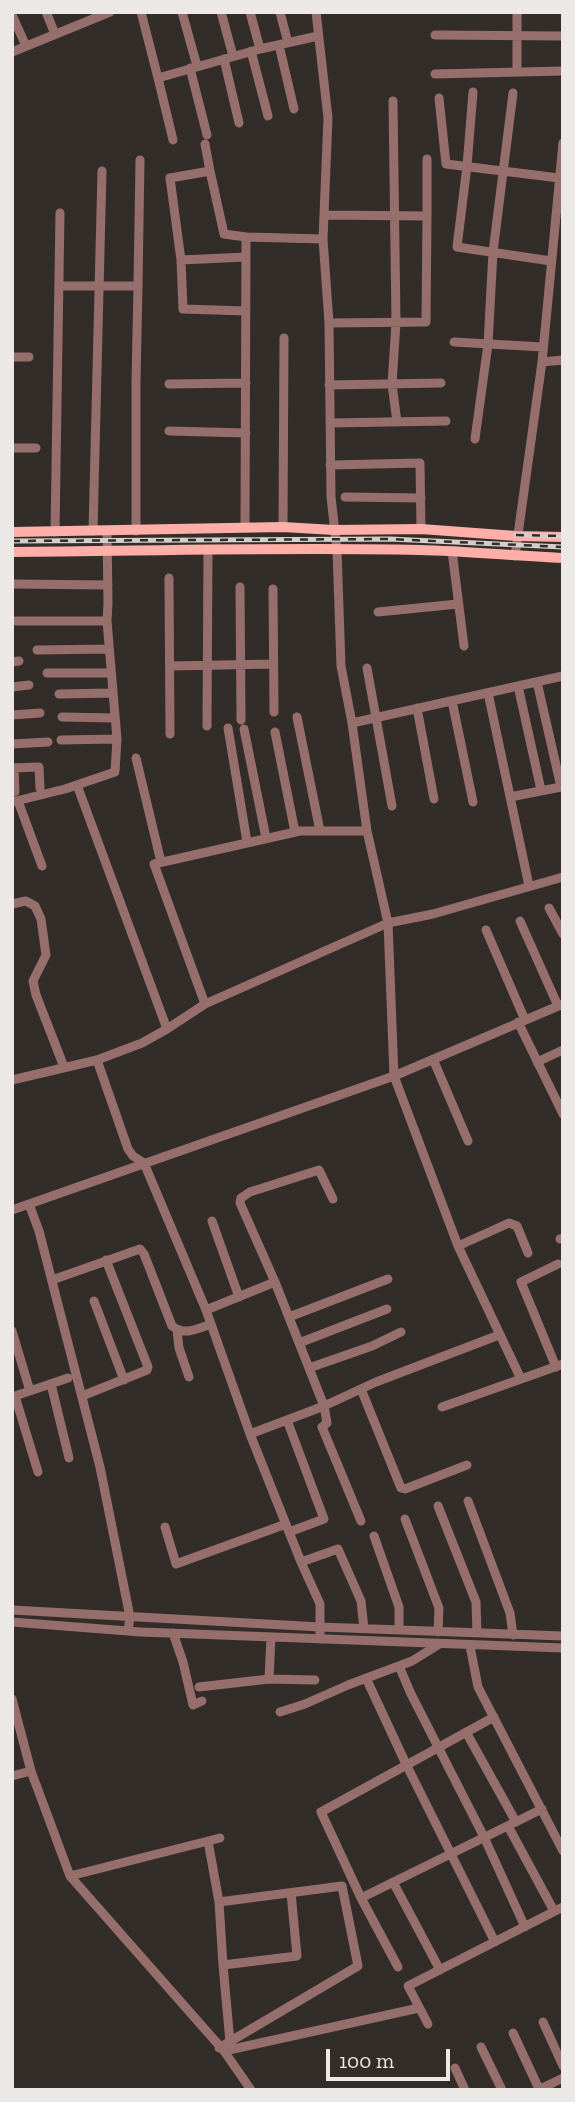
<!DOCTYPE html>
<html>
<head>
<meta charset="utf-8">
<style>
  body { margin:0 }
  #map { position:relative; width:575px; height:2102px; overflow:hidden; background:#332d29; font-family:"Zilla Slab",serif }
  canvas { display:block }
  .frame { position:absolute; inset:0; border:14px solid #ece8e6; pointer-events:none }
  .scale { position:absolute; left:326px; top:2049px; width:124px; height:32px; box-sizing:border-box; border:4px solid #ece8e6; border-top:0; padding-left:9px; font-size:21px; line-height:24px; white-space:nowrap; color:#ece8e6; -webkit-text-stroke:5px #332d29; paint-order:stroke }
</style>
</head>
<body>
<div id="map">
<canvas width="575" height="2102"></canvas>
<div class="frame"></div>
<div class="scale">100 m</div>
</div>
<script>
const ctx = document.querySelector('canvas').getContext('2d');
ctx.lineJoin = 'round';
function trace(path, color, width, dash) {
  ctx.strokeStyle = color;
  ctx.lineWidth = width;
  ctx.lineCap = dash ? 'butt' : 'round';
  ctx.setLineDash(dash || []);
  ctx.stroke(path);
}
trace(new Path2D(`
  M46 12 55 34
  M141 12 158 78
  M182 12 197 66
  M221 12 233 56
  M250 12 260 49
  M280 12 288 43
  M316 12 328 118 323 239 329 323 331 497 337 550 341 666 352 723 367 831 388 923 394 1076 458 1246 521 1379 442 1407
  M12 15 26 46
  M435 35 563 36
  M279 45 294 109
  M251 51 268 116
  M12 52 110 12
  M224 59 239 123
  M190 68 207 135
  M517 72V12
  M435 74 563 71
  M473 92 467 166 457 247 551 261
  M439 98 446 164 559 178
  M393 101 396 323 392 384 397 422
  M173 140 158 78 260 49 318 36
  M210 171 224 234 246 237
  M324 215 427 216 426 322 329 323
  M427 216V159
  M246 257 181 260 183 309 246 311
  M181 260 170 178 210 171 205 144
  M59 286H138L136 382V531
  M138 286 140 160
  M454 342 543 347
  M12 357H29
  M542 362 563 360
  M169 384 246 383
  M329 385 441 383
  M330 423 446 421
  M169 431 246 433
  M475 439 488 344 493 252 513 93
  M12 448H36
  M330 465 420 463 421 529
  M345 497 421 498
  M283 527 284 338
  M245 528 246 237 323 239
  M93 531 102 171
  M55 532 60 213
  M452 551 464 646
  M515 556 542 362 563 143
  M169 578 170 734
  M15 584 108 585
  M240 587 241 720
  M273 589 274 712
  M378 612 458 604
  M16 621H107
  M37 650 109 649
  M12 662 19 661
  M170 666 273 664
  M367 668 392 806
  M47 673H111
  M518 686 541 790
  M12 687 29 685
  M488 693 529 886
  M59 694 112 693
  M452 701 473 802
  M417 708 434 799
  M12 715 40 713
  M62 717 114 718
  M297 717 320 831
  M352 723 563 676
  M207 726 208 551
  M228 728 247 842
  M244 729 266 838
  M275 732 295 832
  M61 740 117 739
  M12 744 48 742
  M136 758 161 862
  M12 768 39 767 40 788
  M14 768 15 792
  M510 797 561 787 537 682
  M18 801 42 866
  M12 802 65 789 115 772 117 739 107 621 108 603 107 531
  M367 831H300L154 864 205 1004 388 923 433 914 563 877
  M12 904 26 901 35 906 41 919 46 955 33 981 36 995 64 1067
  M549 908 563 934
  M520 921 558 1006
  M486 930 525 1020
  M518 1022 563 1114
  M167 1029 205 1004
  M433 1059 468 1141
  M97 1060 128 1149 133 1156 144 1163 206 1310 250 1434 301 1562 320 1604V1639
  M537 1062 563 1050
  M12 1080 97 1060 142 1043 167 1029 77 785
  M29 1204 39 1231 100 1467 130 1617 128 1631
  M12 1210 394 1076 563 1004
  M212 1221 239 1297
  M560 1239 563 1238
  M458 1246 509 1223 517 1226 528 1253
  M52 1280 140 1249 144 1254 172 1326C185 1336 197 1329 211 1324
  M275 1282 240 1203 241 1198 250 1192 319 1170 333 1199
  M94 1301 124 1380
  M206 1310 275 1282 324 1406 327 1423 322 1427 361 1521
  M289 1317 388 1279
  M177 1330 179 1348 189 1377
  M12 1331 30 1391
  M299 1343 387 1309
  M556 1367 521 1282 558 1264
  M309 1368 372 1346 401 1332
  M521 1379 563 1364
  M51 1384 69 1458
  M361 1389 401 1488 405 1489 467 1465
  M15 1396 38 1472
  M82 1396 147 1370 148 1367 106 1260
  M12 1397 68 1378
  M287 1420 324 1519 289 1532
  M250 1434 324 1406 376 1382 499 1335
  M468 1501 510 1613 513 1635
  M438 1506 476 1602 477 1633
  M405 1519 439 1608 438 1632
  M165 1527 176 1564 286 1524
  M374 1536 399 1607V1630
  M301 1562 338 1549 361 1601 364 1629
  M12 1610 320 1627 563 1636
  M12 1622 141 1632 563 1648
  M173 1633 183 1662 193 1705 202 1701
  M470 1646 478 1687 563 1851
  M399 1666 411 1694 484 1837 525 1927
  M366 1678 406 1764 495 1942
  M269 1679 315 1680
  M199 1687 269 1679 271 1637
  M12 1699 31 1771 70 1876 220 1838
  M280 1712 305 1704 348 1685 412 1661 438 1645
  M466 1732 516 1822
  M12 1776 31 1771
  M508 1826 554 1911
  M208 1841 219 1902
  M70 1876 224 2051 251 2090
  M393 1882 440 1970
  M361 1898 542 1809
  M223 1965 230 2042
  M398 1967 361 1898 321 1812 494 1717
  M543 2022 563 2066
  M428 2024 408 1986 563 1907
  M513 2033 539 2089
  M481 2047 502 2090
  M219 2048 358 1966 342 1886 219 1902 223 1965 297 1956 291 1893
  M224 2051 419 2008
  M455 2068 465 2090
  M538 2090 563 2078`), '#966f6c', 9);
trace(new Path2D(`
  M12 532 283 527 334 530 421 529 516 536 563 537
  M12 552C148 551 283 547 419 550 467 551 515 556 563 558`), '#ffaea8', 10);
const rail = new Path2D(`
  M516 535 563 536
  M12 541 390 539 563 547`);
trace(rail, '#d4cfcd', 5);
trace(rail, '#332d29', 2.5, [8]);
</script>
</body>
</html>
